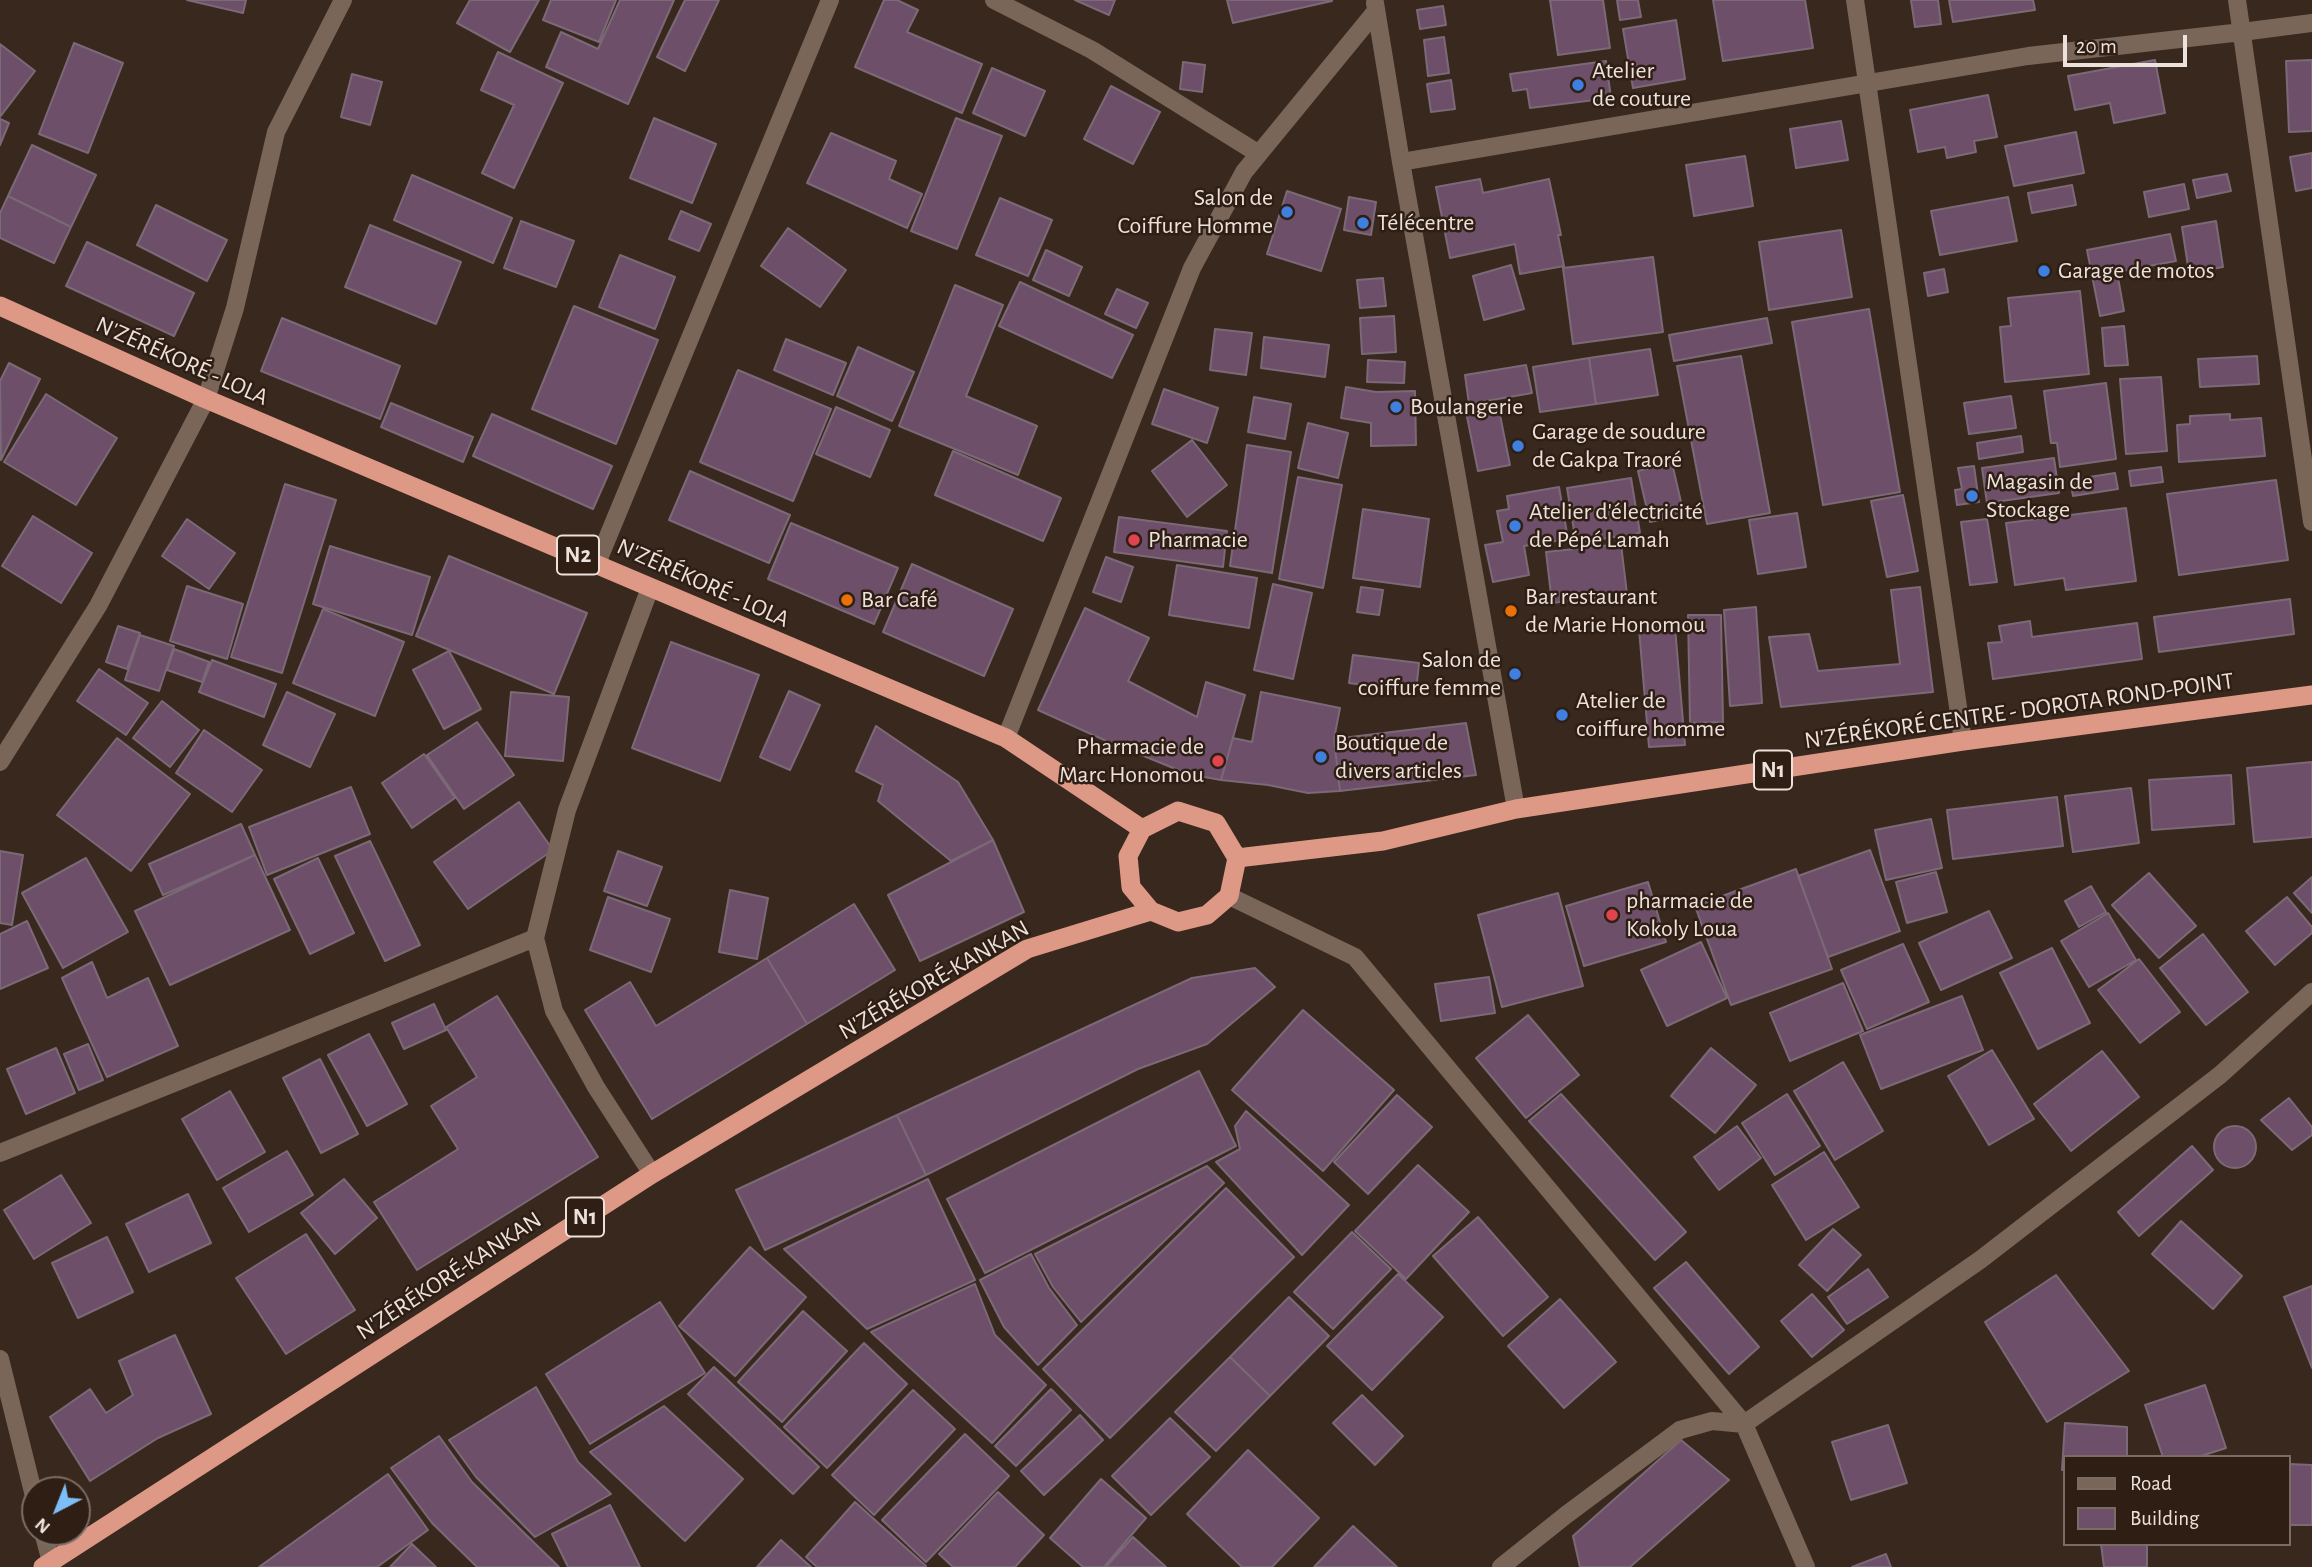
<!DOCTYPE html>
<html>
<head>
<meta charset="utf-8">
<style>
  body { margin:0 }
  #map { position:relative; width:2312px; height:1567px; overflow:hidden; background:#39281d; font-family:"Alegreya Sans",sans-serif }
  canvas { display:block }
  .legend { position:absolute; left:2063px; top:1455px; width:228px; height:91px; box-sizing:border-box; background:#2e1e14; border:2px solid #7a6c64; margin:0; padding:9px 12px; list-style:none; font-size:21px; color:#ede2db }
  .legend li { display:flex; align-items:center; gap:14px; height:35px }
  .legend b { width:35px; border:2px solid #7a6c64 }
  .north { position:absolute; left:21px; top:1476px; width:70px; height:70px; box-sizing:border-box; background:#2e1e14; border:2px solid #7a6c64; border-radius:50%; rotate:222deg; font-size:19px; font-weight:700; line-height:28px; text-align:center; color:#ede2db }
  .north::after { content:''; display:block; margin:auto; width:24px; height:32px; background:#7dbef9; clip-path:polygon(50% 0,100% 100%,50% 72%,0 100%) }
  .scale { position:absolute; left:2063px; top:35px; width:124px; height:32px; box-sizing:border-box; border:4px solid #ede2db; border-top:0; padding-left:9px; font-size:21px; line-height:24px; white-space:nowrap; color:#ede2db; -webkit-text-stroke:5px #2e1e14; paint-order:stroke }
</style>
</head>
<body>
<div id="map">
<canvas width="2312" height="1567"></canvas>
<ul class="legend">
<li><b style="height:9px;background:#796659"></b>Road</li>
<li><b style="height:19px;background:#6e4f69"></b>Building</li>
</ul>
<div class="north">N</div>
<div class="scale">20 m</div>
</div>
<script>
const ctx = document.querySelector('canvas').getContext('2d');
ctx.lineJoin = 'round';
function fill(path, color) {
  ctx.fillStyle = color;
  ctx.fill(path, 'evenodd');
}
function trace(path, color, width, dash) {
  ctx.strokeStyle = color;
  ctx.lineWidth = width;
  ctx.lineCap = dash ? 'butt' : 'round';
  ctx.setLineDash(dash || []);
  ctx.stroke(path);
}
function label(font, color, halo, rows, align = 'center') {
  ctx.font = font + ' "Alegreya Sans",sans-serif';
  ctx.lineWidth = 5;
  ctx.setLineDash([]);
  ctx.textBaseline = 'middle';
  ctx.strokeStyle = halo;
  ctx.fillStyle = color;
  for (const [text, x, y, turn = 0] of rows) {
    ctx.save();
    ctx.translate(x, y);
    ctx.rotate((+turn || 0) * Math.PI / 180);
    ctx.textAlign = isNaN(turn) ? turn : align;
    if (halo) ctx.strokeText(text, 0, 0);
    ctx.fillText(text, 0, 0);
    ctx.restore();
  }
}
const building = new Path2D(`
  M187 0H246L243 13Z
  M470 0H539L510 52 457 23Z
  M551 0H616L599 42 543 20Z
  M620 0H674L628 104 546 67 561 32 598 49Z
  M685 0H719L685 71 657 57Z
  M884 0H897L918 10 907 32 982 64 962 113 855 67Z
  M1075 0H1115L1109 15Z
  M1227 0H1332V1L1233 23Z
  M1550 0H1603L1610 48 1558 55Z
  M1617 0H1638L1641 17 1620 20Z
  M1713 0H1805L1813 48 1723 61Z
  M1911 0H1938L1941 24 1915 27Z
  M1949 0H2033L2035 10 1953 22Z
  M1443 6 1446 25 1420 29 1417 10Z
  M1676 20 1685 79 1633 88 1623 29Z
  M1444 37 1449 73 1428 76 1424 40Z
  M74 43 123 63 88 153 39 134Z
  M0 44 35 71 0 117Z
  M498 52 563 83 514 188 482 173 514 105 481 90Z
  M2155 60 2165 113 2114 123 2110 103 2075 110 2068 76Z
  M2312 60V131L2289 132 2286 61Z
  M1606 61 1611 98 1530 108 1527 89 1513 91 1510 74Z
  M1183 62 1205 65 1202 92 1180 89Z
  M992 68 1045 91 1025 136 973 113Z
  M352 74 382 82 370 125 341 117Z
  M1451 80 1455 109 1431 112 1427 84Z
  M1111 86 1160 112 1133 164 1084 139Z
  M1988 95 1997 137 1974 141 1976 152 1947 158 1945 147 1918 152 1910 110Z
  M654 118 716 144 692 203 630 178Z
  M956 118 1002 136 957 249 911 231Z
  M0 119 9 123 0 145Z
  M1841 121 1848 160 1796 168 1790 129Z
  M2076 132 2084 173 2014 186 2005 146Z
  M831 133 896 161 889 179 922 194 907 228 807 183Z
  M32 145 96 175 71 227 8 196Z
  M2312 153V188L2296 191 2290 157Z
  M1745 156 1753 206 1694 216 1686 165Z
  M2227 174 2231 191 2197 198 2193 180Z
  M412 175 512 218 493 263 394 220Z
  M1480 179 1483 193 1549 179 1561 235H1558L1564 266 1520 274 1515 244 1450 258 1436 187Z
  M2184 184 2189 209 2149 217 2144 192Z
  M2072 185 2076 205 2032 213 2028 193Z
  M1287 191 1341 209 1321 271 1267 254Z
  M8 196 71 227 54 263 0 238V213Z
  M1349 197 1376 202 1371 235 1344 230Z
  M2008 197 2017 241 1940 255 1931 211Z
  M1000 198 1052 220 1028 276 976 255Z
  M156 205 227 240 207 281 137 245Z
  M681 211 711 224 699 251 669 239Z
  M521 221 574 241 556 287 504 268Z
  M2216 221 2223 267 2189 273 2182 227Z
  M370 225 461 262 436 324 345 287Z
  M788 228 846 270 820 307 761 266Z
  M1841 230 1852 297 1769 310 1759 242Z
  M2170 234 2176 261 2117 272 2124 311 2100 316 2087 250Z
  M87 242 194 293 174 336 66 286Z
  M1046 250 1082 267 1069 296 1033 280Z
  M620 255 675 277 655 329 599 307Z
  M1653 257 1663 332 1573 344 1563 268Z
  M1511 265 1524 309 1484 320 1473 276Z
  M1944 269 1948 292 1928 296 1924 273Z
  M1383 278 1386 306 1360 308 1357 280Z
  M1020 282 1133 335 1112 378 999 326Z
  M955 285 1003 305 966 396 1037 426 1018 475 899 426Z
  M1117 289 1148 303 1136 328 1105 314Z
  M2080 291 2089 374 2005 382 2000 327 2011 326 2008 298Z
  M574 306 658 340 616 444 532 409Z
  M1869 309 1900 492 1823 505 1792 322Z
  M1394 316 1396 352 1362 354 1360 318Z
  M282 318 400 366 380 419 261 371Z
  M1767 318 1772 343 1674 361 1669 335Z
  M2124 326 2128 365 2105 366 2102 328Z
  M1215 329 1252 333 1246 375 1210 370Z
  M1264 337 1329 345 1325 377 1261 368Z
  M786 339 846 363 833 395 774 370Z
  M858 347 914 372 892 421 837 396Z
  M1650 349 1658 395 1596 404 1589 358Z
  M1741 356 1770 513 1707 524 1677 366Z
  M2257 356 2259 384 2200 387 2198 359Z
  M1589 358 1596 404 1540 412 1533 367Z
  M1368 360 1405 362 1404 383 1367 382Z
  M9 363 40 379 1 460 0 381Z
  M1526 365 1532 393 1469 404 1465 375Z
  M738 370 831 409 793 501 700 462Z
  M2161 377 2167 451 2126 454 2120 379Z
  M2106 383 2116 459 2060 467 2057 443H2051L2044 391Z
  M1346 387 1376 392 1415 391 1416 445 1371 446V423L1341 418Z
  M1164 389 1218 408 1207 443 1152 424Z
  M46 394 117 438 76 505 4 462Z
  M2011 396 2016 428 1969 434 1964 403Z
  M1254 397 1291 404 1285 439 1248 432Z
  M391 403 473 437 463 462 381 427Z
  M1498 405 1510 465 1478 471 1466 412Z
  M836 407 890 430 870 477 816 454Z
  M492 414 612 466 593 509 473 456Z
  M2230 414V420L2261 418 2265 456 2179 462 2177 425 2190 424V416Z
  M1308 423 1348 433 1338 478 1298 468Z
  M2021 436 2023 452 1979 459 1977 443Z
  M1192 440 1227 485 1187 517 1152 471Z
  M1247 445 1291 452 1272 573 1230 566Z
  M953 451 1061 498 1043 541 935 495Z
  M2054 458 2059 493 1987 503 1982 468Z
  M1672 463 1684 515 1650 522 1638 471Z
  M1974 466 1979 502 1957 505 1955 490 1962 489 1958 468Z
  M2161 467 2163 482 2131 486 2129 471Z
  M690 471 790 515 769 563 669 520Z
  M2115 473 2118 489 2073 496 2070 480Z
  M1298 477 1342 485 1323 588 1279 579Z
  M1631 478 1640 533 1576 543 1567 488Z
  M2276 480 2288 560 2179 575 2167 494Z
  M285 484 336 500 282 673 231 657Z
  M1559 487 1568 539 1524 546 1529 575 1493 582 1485 545 1503 542 1497 511 1509 509 1507 496Z
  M1903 495 1918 571 1887 577 1871 501Z
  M2126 508 2136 581 2066 590 2064 578 2015 585 2006 523Z
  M1363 509 1429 519 1420 587 1353 578Z
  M1797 513 1806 567 1758 574 1749 520Z
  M33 516 92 553 61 603 2 566Z
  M1119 517 1227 531 1223 567 1114 552Z
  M187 519 235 553 209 589 162 556Z
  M1987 519 1997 582 1970 585 1961 522Z
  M791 523 898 568 874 624 768 579Z
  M1621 544 1627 594 1552 603 1546 552Z
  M330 546 430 577 412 635 313 604Z
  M449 556 587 613 554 694 416 636Z
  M1106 557 1133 567 1121 602 1093 592Z
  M912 564 1013 609 984 676 883 632Z
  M1177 565 1257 578 1249 628 1169 615Z
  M1273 584 1312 593 1293 679 1254 670Z
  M187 586 243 604 227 659 170 641Z
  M1361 587 1383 590 1379 615 1357 612Z
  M1920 587 1933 692 1781 707 1769 637 1809 634 1818 671 1900 664 1891 590Z
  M2290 599 2294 634 2159 652 2154 617Z
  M1756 607 1762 703 1730 706 1724 610Z
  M1085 608 1149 638 1128 681 1197 717 1206 682 1245 695 1221 780 1188 774 1102 739 1038 710Z
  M323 609 404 642 375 716 293 683Z
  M1688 615H1721L1723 722 1690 723Z
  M2030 621 2032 637 2137 623 2142 659 1993 679 1988 643 2002 642 1999 626Z
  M118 626 140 633 127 669 106 662Z
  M1675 627 1685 745 1649 747 1639 629Z
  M140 635 174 646 159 691 125 680Z
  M671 642 759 675 720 781 632 748Z
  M174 649 209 662 202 682 167 670Z
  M449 651 481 709 444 729 413 670Z
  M1353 655 1419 663 1416 692 1349 683Z
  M212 660 276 684 264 717 199 692Z
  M99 669 148 703 126 735 77 701Z
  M789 691 820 705 790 770 760 757Z
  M287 692 335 714 310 767 263 745Z
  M511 692 569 697 563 761 505 756Z
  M1261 692 1340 708 1334 739 1340 791 1308 793 1268 785 1221 780 1233 738 1252 742Z
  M162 701 199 730 170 767 133 738Z
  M477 722 514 775 464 809 427 755Z
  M1466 723 1476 775 1340 791 1334 739Z
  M876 726 958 782 993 840 951 861 878 801 883 785 856 771Z
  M204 730 262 770 232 812 176 773Z
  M117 738 190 794 131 871 57 815Z
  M424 754 455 798 412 828 382 783Z
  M2312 762V837L2254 842 2247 768Z
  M2231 775 2234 824 2152 830 2149 780Z
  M351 787 370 834 267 875 249 827Z
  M2131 788 2139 843 2073 852 2065 796Z
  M2057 797 2063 846 1953 859 1947 810Z
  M519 802 553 850 468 909 434 862Z
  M1931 819 1942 868 1886 880 1875 830Z
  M241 824 255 855 163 895 149 864Z
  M993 840 1024 912 920 961 888 895Z
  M370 841 420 945 385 961 335 856Z
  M1870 850 1900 931 1828 957 1798 876Z
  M0 851 23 855 12 925 0 923Z
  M618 851 662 867 647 906 604 891Z
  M255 855 290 930 170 985 135 911Z
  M86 858 128 932 63 968 22 893Z
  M318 858 354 933 310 954 274 879Z
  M1796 869 1832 969 1731 1005 1695 906Z
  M1936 872 1947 912 1907 923 1896 882Z
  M2149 873 2196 926 2159 958 2112 905Z
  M2312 877V913L2294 893Z
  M1648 882 1666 942 1584 966 1566 906Z
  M2091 886 2106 912 2079 927 2065 901Z
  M730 890 768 898 757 959 719 952Z
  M1558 893 1583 986 1502 1007 1478 915Z
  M608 897 670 919 651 972 590 950Z
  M2287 897 2312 927V933L2275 965 2246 931Z
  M854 904 895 970 807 1024 767 958Z
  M1989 911 2012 958 1941 990 1919 943Z
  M2108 913 2136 960 2089 987 2061 941Z
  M27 921 48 968 0 989V934Z
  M2203 934 2248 992 2206 1025 2160 968Z
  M1701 942 1727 998 1667 1026 1641 970Z
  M1903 944 1929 1002 1867 1029 1841 970Z
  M2052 948 2090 1023 2038 1049 2000 973Z
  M767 958 807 1024 652 1119 585 1010 630 982 656 1026Z
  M2139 959 2180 1012 2140 1043 2098 990Z
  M92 962 107 998 148 978 178 1046 107 1077 62 978Z
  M1255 968 1275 987 1207 1044 1138 1069 926 1175 897 1115 1192 978Z
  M1489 977 1495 1013 1441 1021 1435 984Z
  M1843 983 1863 1031 1790 1061 1770 1013Z
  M497 996 598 1157 417 1270 374 1202 458 1149 431 1106 477 1077 446 1027Z
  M1962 996 1983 1050 1881 1089 1860 1035Z
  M434 1004 446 1030 404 1049 392 1023Z
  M1303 1010 1394 1090 1323 1171 1232 1090Z
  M1528 1015 1579 1075 1526 1118 1476 1058Z
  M369 1034 407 1104 367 1126 328 1055Z
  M88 1044 103 1080 79 1090 64 1054Z
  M56 1048 75 1093 26 1114 7 1069Z
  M1711 1048 1756 1085 1715 1133 1671 1096Z
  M1992 1050 2034 1119 1989 1145 1948 1076Z
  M2102 1051 2139 1097 2071 1151 2034 1104Z
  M320 1059 358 1134 321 1153 283 1078Z
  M1843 1062 1883 1131 1835 1160 1794 1091Z
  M1199 1071 1236 1146 985 1273 947 1199Z
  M230 1091 265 1152 217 1180 182 1119Z
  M1561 1094 1686 1232 1655 1260 1529 1121Z
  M1787 1094 1820 1146 1775 1175 1742 1123Z
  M1397 1095 1432 1127 1368 1194 1334 1162Z
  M2289 1098 2312 1127V1135L2292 1150 2261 1120Z
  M1246 1111 1349 1205 1302 1255 1216 1162 1240 1149 1235 1126Z
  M897 1115 926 1175 765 1250 736 1190Z
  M1737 1126 1761 1158 1719 1190 1694 1157Z
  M2214 1147a21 21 0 1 1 42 0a21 21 0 1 1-42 0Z
  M2192 1146 2213 1170 2139 1236 2118 1212Z
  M287 1151 313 1195 249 1232 223 1188Z
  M1824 1152 1859 1207 1806 1240 1772 1185Z
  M1418 1165 1469 1212 1406 1279 1355 1231Z
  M1207 1166 1224 1183 1081 1322 1053 1287 1035 1254Z
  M61 1175 91 1223 34 1259 4 1210Z
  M344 1179 377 1218 335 1254 301 1213Z
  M928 1179 975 1280 867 1329 784 1249Z
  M1226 1188 1294 1257 1110 1438 1043 1369Z
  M188 1194 211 1243 149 1272 126 1224Z
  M1478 1217 1548 1297 1503 1336 1433 1256Z
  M2181 1221 2242 1276 2213 1309 2152 1254Z
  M1833 1229 1861 1255 1827 1291 1799 1265Z
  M1352 1232 1391 1269 1333 1329 1294 1292Z
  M306 1234 355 1310 286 1354 236 1278Z
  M107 1237 133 1292 78 1318 52 1263Z
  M750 1247 806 1297 735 1376 679 1326Z
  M1031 1254 1049 1288 1077 1325 1038 1365 1004 1327 980 1280Z
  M1686 1262 1759 1347 1729 1374 1654 1288Z
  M1868 1269 1888 1297 1847 1324 1828 1297Z
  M1398 1274 1443 1317 1372 1390 1327 1346Z
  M2056 1275 2129 1371 2047 1422 1985 1322Z
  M975 1284 995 1335 1046 1385 992 1443 871 1332Z
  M2312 1286V1368L2284 1297Z
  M1812 1294 1844 1330 1812 1357 1781 1321Z
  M1289 1297 1329 1336 1270 1396 1230 1357Z
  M1560 1299 1616 1362 1564 1408 1508 1346Z
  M660 1302 705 1373 590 1444 546 1374Z
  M803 1311 847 1351 782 1422 738 1382Z
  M175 1335 211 1414 158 1438 90 1481 50 1417 90 1389 106 1413 133 1395 119 1361Z
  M864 1343 907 1384 827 1468 784 1427Z
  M1230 1357 1270 1396 1216 1451 1175 1412Z
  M714 1367 819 1467 793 1494 688 1394Z
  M2205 1385 2226 1448 2198 1457H2163L2145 1405Z
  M536 1387 578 1462 611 1494 535 1537 476 1477 449 1440Z
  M1051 1389 1071 1410 1016 1466 995 1446Z
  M913 1390 955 1429 874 1515 832 1475Z
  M1362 1395 1403 1436 1375 1465 1333 1423Z
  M664 1406 743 1479 685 1541 590 1452Z
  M1080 1415 1103 1440 1044 1495 1021 1471Z
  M1170 1418 1210 1457 1151 1515 1112 1476Z
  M2065 1423 2127 1427V1457H2065V1470H2062Z
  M1888 1425 1907 1483 1851 1500 1832 1442Z
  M965 1434 1009 1476 926 1562 882 1520Z
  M439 1436 472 1482 559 1567H477L432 1523 391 1468Z
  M1681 1440 1729 1480 1630 1567H1580L1573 1536Z
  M1248 1450 1319 1518 1272 1567H1242L1187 1514Z
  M2289 1464 2312 1465V1525H2289Z
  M388 1474 428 1530 377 1567H259Z
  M1101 1479 1146 1518 1104 1567H1083L1050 1538Z
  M998 1492 1044 1535 1015 1567H953L939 1554Z
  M855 1502 926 1566 925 1567H817L806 1557Z
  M610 1505 640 1567H568L552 1534Z
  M1353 1526 1397 1567H1314Z
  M1133 1537 1166 1567H1106Z
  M781 1540 811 1567H757Z
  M412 1544 436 1567H390Z
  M2101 1544H2147V1567H2104Z
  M1886 1554 1891 1567H1852Z`);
fill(building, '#6e4f69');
trace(building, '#7b6977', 2);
trace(new Path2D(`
  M2242 32 2312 23`), '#796659', 18);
trace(new Path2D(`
  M994 0 1092 50 1259 154
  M1855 0 1963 741
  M2237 0 2312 522
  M1375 3 1401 162 1516 809
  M1401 162 2028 56 2242 32
  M597 563 830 0
  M650 588 567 810 535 938 554 1011 596 1087 652 1174
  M1006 738 1192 268 1244 172 1376 11
  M0 762 98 606 206 399 235 308 276 132 343 0
  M1229 896 1355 957 1744 1424 1806 1567
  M0 1153 535 938
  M0 1359 35 1500
  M43 1532 51 1562
  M1501 1567 1566 1515 1680 1430 1712 1421 1744 1424 1980 1260 2220 1075 2312 992`), '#796659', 18);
trace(new Path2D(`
  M0 306 206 399 1006 738 1142 829
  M1178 811 1216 823 1237 858 1229 896 1207 915 1178 922 1151 911 1131 887 1128 856 1142 829Z
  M1237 858 1383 841 1516 809 1963 741 2312 695
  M43 1567 652 1174 1027 949 1151 911`), '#de9886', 19);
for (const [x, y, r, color] of [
  [1578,85,7,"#3f7fe0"],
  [1287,212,7,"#3f7fe0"],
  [1363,223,7,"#3f7fe0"],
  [2044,271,7,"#3f7fe0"],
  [1396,407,7,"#3f7fe0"],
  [1518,446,7,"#3f7fe0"],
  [1972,496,7,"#3f7fe0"],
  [1515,526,7,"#3f7fe0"],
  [1134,540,7,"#e0444e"],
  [847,600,7,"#e8710a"],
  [1511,611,7,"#e8710a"],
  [1515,674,7,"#3f7fe0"],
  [1562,715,7,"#3f7fe0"],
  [1321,757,7,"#3f7fe0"],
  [1218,761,7,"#e0444e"],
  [1612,915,7,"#e0444e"]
]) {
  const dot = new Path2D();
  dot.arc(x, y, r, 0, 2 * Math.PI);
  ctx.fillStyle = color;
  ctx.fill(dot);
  trace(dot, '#2e1e14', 2.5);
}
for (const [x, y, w] of [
  [578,555,42],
  [1773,770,38],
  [585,1217,38]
]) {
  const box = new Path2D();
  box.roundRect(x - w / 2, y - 19.5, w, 39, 5);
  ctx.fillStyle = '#2e1e14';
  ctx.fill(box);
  trace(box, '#ede2db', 2);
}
label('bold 23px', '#ede2db', null, [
  ["N2",578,555],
  ["N1",1773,770],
  ["N1",585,1217]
]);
label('24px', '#ede2db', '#2e1e14', [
  ["Atelier",1592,71],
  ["de couture",1592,99],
  ["Salon de",1273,198,"right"],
  ["Coiffure Homme",1273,226,"right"],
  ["Télécentre",1377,223],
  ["Garage de motos",2058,271],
  ["Boulangerie",1410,407],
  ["Garage de soudure",1532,432],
  ["de Gakpa Traoré",1532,460],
  ["Magasin de",1986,482],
  ["Stockage",1986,510],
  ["Atelier d'électricité",1529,512],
  ["de Pépé Lamah",1529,540],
  ["Pharmacie",1148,540],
  ["Bar restaurant",1525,597],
  ["de Marie Honomou",1525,625],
  ["Bar Café",861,600],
  ["Salon de",1501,660,"right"],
  ["coiffure femme",1501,688,"right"],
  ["Atelier de",1576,701],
  ["coiffure homme",1576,729],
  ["Boutique de",1335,743],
  ["divers articles",1335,771],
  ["Pharmacie de",1204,747,"right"],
  ["Marc Honomou",1204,775,"right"],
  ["pharmacie de",1626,901],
  ["Kokoly Loua",1626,929]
], 'left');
label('24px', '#ede2db', '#2e1e14', [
  ["N'ZÉRÉKORÉ - LOLA",182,361,24],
  ["N'ZÉRÉKORÉ - LOLA",703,583,24],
  ["N'ZÉRÉKORÉ CENTRE - DOROTA ROND-POINT",2019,711,-8],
  ["N'ZÉRÉKORÉ-KANKAN",934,980,-30],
  ["N'ZÉRÉKORÉ-KANKAN",449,1276,-33]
]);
</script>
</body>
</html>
